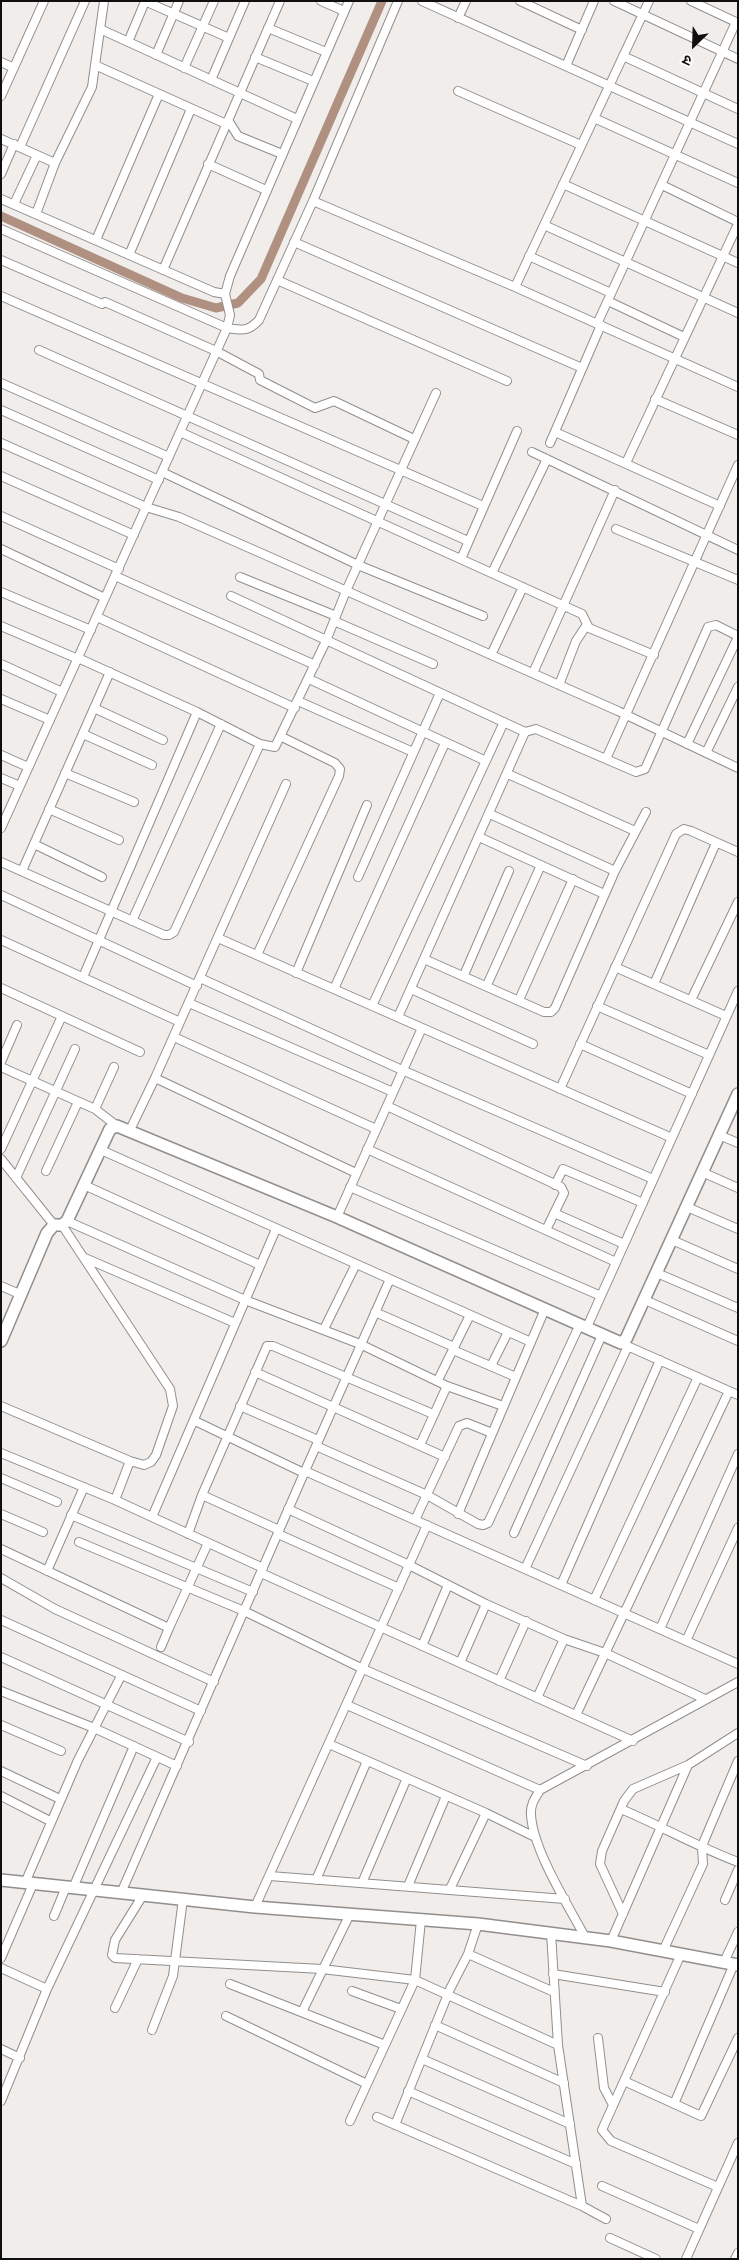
<!DOCTYPE html>
<html>
<head>
<meta charset="utf-8">
<style>
  body { margin:0 }
  #map { position:relative; width:739px; height:2260px; overflow:hidden; background:#f1edeb; font-family:Overpass,"Noto Sans Devanagari",sans-serif }
  canvas { display:block }
  .frame { position:absolute; inset:0; border:2px solid #100e0e; pointer-events:none }
  .north { position:absolute; left:669px; top:20px; width:50px; height:50px; -webkit-text-stroke:4px #fffaf8; paint-order:stroke; rotate:204deg; font-size:14px; font-weight:700; line-height:20px; text-align:center; color:#100e0e }
  .north::after { content:''; display:block; margin:auto; width:18px; height:22px; background:#100e0e; clip-path:polygon(50% 0,100% 100%,50% 72%,0 100%) }
</style>
</head>
<body>
<div id="map">
<canvas width="739" height="2260"></canvas>
<div class="frame"></div>
<div class="north">उ</div>
</div>
<script>
const ctx = document.querySelector('canvas').getContext('2d');
ctx.lineJoin = 'round';
function trace(path, color, width, dash) {
  ctx.strokeStyle = color;
  ctx.lineWidth = width;
  ctx.lineCap = dash ? 'butt' : 'round';
  ctx.setLineDash(dash || []);
  ctx.stroke(path);
}
trace(new Path2D(`
  M1 216 182 298 216 308 238 303 261 279 382 1`), '#b09081', 9);
const street = new Path2D(`
  M321 1 344 11
  M422 1 738 144
  M520 1 582 30
  M614 1 738 59
  M691 1 738 23
  M458 18 466 1
  M268 28 326 52
  M100 29 297 119
  M128 42 144 4 147 2 229 38
  M156 55 179 1
  M623 56 738 109
  M255 57 313 81
  M1 62 14 68
  M95 65 226 124
  M566 66 594 1
  M184 68 214 1
  M211 80 245 1
  M458 91 581 145
  M1 96 44 1
  M594 118 738 183
  M228 120 238 136 282 154
  M1 139 55 163
  M20 147 85 1
  M208 164 266 190
  M1 174 14 144
  M563 184 738 263
  M662 185 738 222
  M1 199 214 292 225 294
  M313 201 515 287 738 387
  M14 204 37 155
  M36 214 55 163 92 87 104 1
  M544 225 738 313
  M1 229 227 328C242 330 248 332 259 320L313 201 398 1
  M96 240 159 94
  M294 242 582 368
  M129 255 191 109
  M529 256 611 293
  M1 260 102 304 105 302 216 351 259 374 260 380 315 408 334 401 414 439
  M163 270 280 1
  M277 280 507 381
  M515 287 649 1
  M1 296 483 506
  M608 301 684 337
  M597 324 736 22
  M39 350 468 541
  M1 383 169 457
  M655 399 738 435
  M1 410 159 480
  M180 432 582 614 589 628 654 655
  M555 432 720 506
  M1 443 146 507 179 517 263 554 618 711 738 768
  M550 443 601 325
  M532 452 738 550
  M626 463 738 224
  M162 472 358 565 483 616
  M1 476 134 535
  M1 516 119 569
  M616 529 738 580
  M1 549 105 598
  M461 559 517 431
  M492 573 547 459
  M115 576 315 665
  M240 577 336 616
  M1 592 91 630
  M231 596 525 732
  M97 617 295 708
  M334 621 433 664
  M1 626 78 659
  M491 655 523 587
  M78 658 197 712 260 744 275 747 326 641 346 591 436 393
  M1 664 62 692
  M533 673 615 490
  M309 679 486 761
  M559 685 576 641 586 626
  M1 699 50 720
  M298 701 413 752
  M94 708 163 740
  M83 734 152 765
  M687 744 738 637
  M706 753 738 687
  M1 755 28 767
  M606 759 738 465
  M65 773 134 802
  M508 774 635 831
  M1 778 20 786
  M49 809 119 840
  M490 814 615 871
  M1 828 227 328 230 315 225 294 230 276 349 1
  M479 837 604 894
  M34 844 102 877
  M1 862 164 935H169L174 932 260 744
  M22 871 110 672
  M358 877 440 693
  M1 895 197 986
  M132 921 221 724
  M218 938 672 1138
  M1 940 180 1022
  M257 955 339 776 340 769 335 763 282 737
  M424 959 544 1012H551L555 1008 615 871 646 812
  M615 967 726 1016
  M296 973 367 805
  M464 975 509 871
  M83 977 197 712
  M200 978 402 1070 653 1179
  M654 984 716 843
  M487 985 541 865
  M1 988 140 1052
  M334 989 445 743
  M411 989 533 1044
  M519 1000 573 879
  M691 1000 738 902
  M189 1003 393 1092
  M372 1006 504 722
  M597 1006 709 1055
  M398 1017 525 732 536 729 636 772 645 769 708 627 716 625 738 636
  M174 1037 376 1129
  M580 1044 692 1094
  M1 1062 17 1025
  M1 1067 95 1109 117 1126
  M155 1078 356 1173
  M560 1089 676 834 684 829 691 831 738 852
  M387 1106 561 1187 564 1193 546 1230
  M95 1109 114 1067
  M130 1130 155 1078 286 784
  M719 1135 738 1143
  M1 1149 62 1016
  M367 1149 616 1262
  M101 1150 531 1342
  M1 1159 54 1225
  M46 1171 78 1102
  M702 1172 738 1188
  M16 1178 75 1049
  M84 1185 260 1265
  M555 1185 563 1169 643 1203
  M350 1187 601 1296
  M687 1207 738 1229
  M554 1213 624 1244
  M337 1217 422 1028
  M67 1221 245 1300 360 1344 447 1386 503 1406
  M672 1240 738 1269
  M85 1258 235 1323
  M657 1273 738 1308
  M1 1286 22 1295
  M645 1300 738 1341
  M375 1312 454 1347
  M587 1327 738 991
  M324 1329 356 1264
  M625 1345 738 1395
  M453 1350 516 1377
  M491 1366 508 1332
  M255 1372 445 1457
  M438 1380 470 1315
  M1 1406 130 1461 144 1465 151 1462 156 1455 173 1406 170 1389 62 1225
  M240 1406 318 1440
  M195 1421 304 1473
  M420 1445 447 1386
  M316 1446 427 1495 478 1524 483 1525 488 1523 580 1324
  M1 1453 115 1500 263 1568
  M305 1471 390 1279
  M1 1478 57 1502
  M202 1495 279 1530
  M115 1500 130 1461
  M288 1509 409 1565 486 1604 564 1639 605 1653 705 1699
  M1 1514 43 1532
  M458 1514 545 1309
  M71 1515 253 1592
  M152 1517 276 1229
  M415 1520 459 1426 467 1423 492 1433
  M514 1533 602 1335
  M188 1534 202 1495 267 1346H273L433 1414
  M278 1534 399 1588
  M79 1542 244 1611 363 1669 587 1766
  M1 1549 169 1628 208 1543
  M525 1569 628 1346
  M47 1571 84 1487
  M261 1573 633 1741
  M1 1578 55 1609 214 1682
  M561 1585 660 1360
  M594 1600 698 1377
  M1 1620 201 1711
  M660 1629 738 1454
  M686 1641 738 1528
  M422 1646 448 1585
  M161 1647 169 1628
  M1 1657 189 1742
  M460 1663 486 1604
  M499 1681 526 1621
  M1 1691 94 1728 177 1766
  M537 1698 564 1639
  M347 1705 540 1790
  M576 1715 729 1391
  M1 1725 61 1751
  M329 1744 486 1813 535 1837
  M1 1771 60 1799
  M1 1796 50 1821
  M621 1809C661 1826 698 1847 738 1862
  M270 1876 565 1899
  M316 1880 367 1761
  M25 1883 78 1760 121 1676
  M362 1883 407 1778
  M408 1886 446 1796
  M73 1888 134 1746
  M450 1889 486 1813
  M121 1893 305 1471 738 1664
  M143 1895 115 1940 112 1955 115 1958 322 1969 415 1980 558 2045
  M725 1900 738 1870
  M255 1907 427 1525
  M623 1914 600 1864 602 1851 624 1801 633 1789 688 1765
  M54 1916 66 1887
  M551 1933 558 2045 582 2206
  M585 1937C568 1905 533 1850 531 1815 530 1805 535 1798 540 1790L738 1682
  M611 1941 688 1765 738 1733
  M663 1951 703 1864 702 1848 704 1841 738 1761
  M468 1954 554 1992
  M681 1954 602 2130 611 2141 718 2187
  M1 1958 33 1884
  M724 1962 738 1932
  M1 1968 47 1989
  M553 1974 665 1992
  M230 1984 385 2045
  M352 1991 401 2009
  M115 2008 138 1959
  M302 2012 350 1914
  M226 2016 367 2084
  M435 2025 564 2083
  M152 2030 173 1976 183 1899
  M598 2038 604 2088 613 2105
  M1 2049 20 2058
  M422 2059 570 2124
  M624 2081 701 2116 738 2038
  M408 2091 576 2164
  M1 2101 47 1989 157 1757
  M674 2104 734 1964
  M377 2117 582 2206 606 2219
  M350 2121 415 1980 421 1920
  M395 2125 450 1989 468 1954 478 1924
  M602 2186 699 2229
  M610 2238 656 2259
  M686 2259 738 2143
  M735 2259 738 2253`);
const secondary = new Path2D(`
  M1 1341 47 1233 54 1225H62L67 1221 110 1129 117 1126 337 1217 621 1343 626 1339 738 1094
  M1 1880 255 1907 478 1924 611 1941 738 1965`);
trace(street, '#928e8c', 10);
trace(secondary, '#928e8c', 14);
trace(street, '#fff', 8);
trace(secondary, '#fff', 11);
</script>
</body>
</html>
